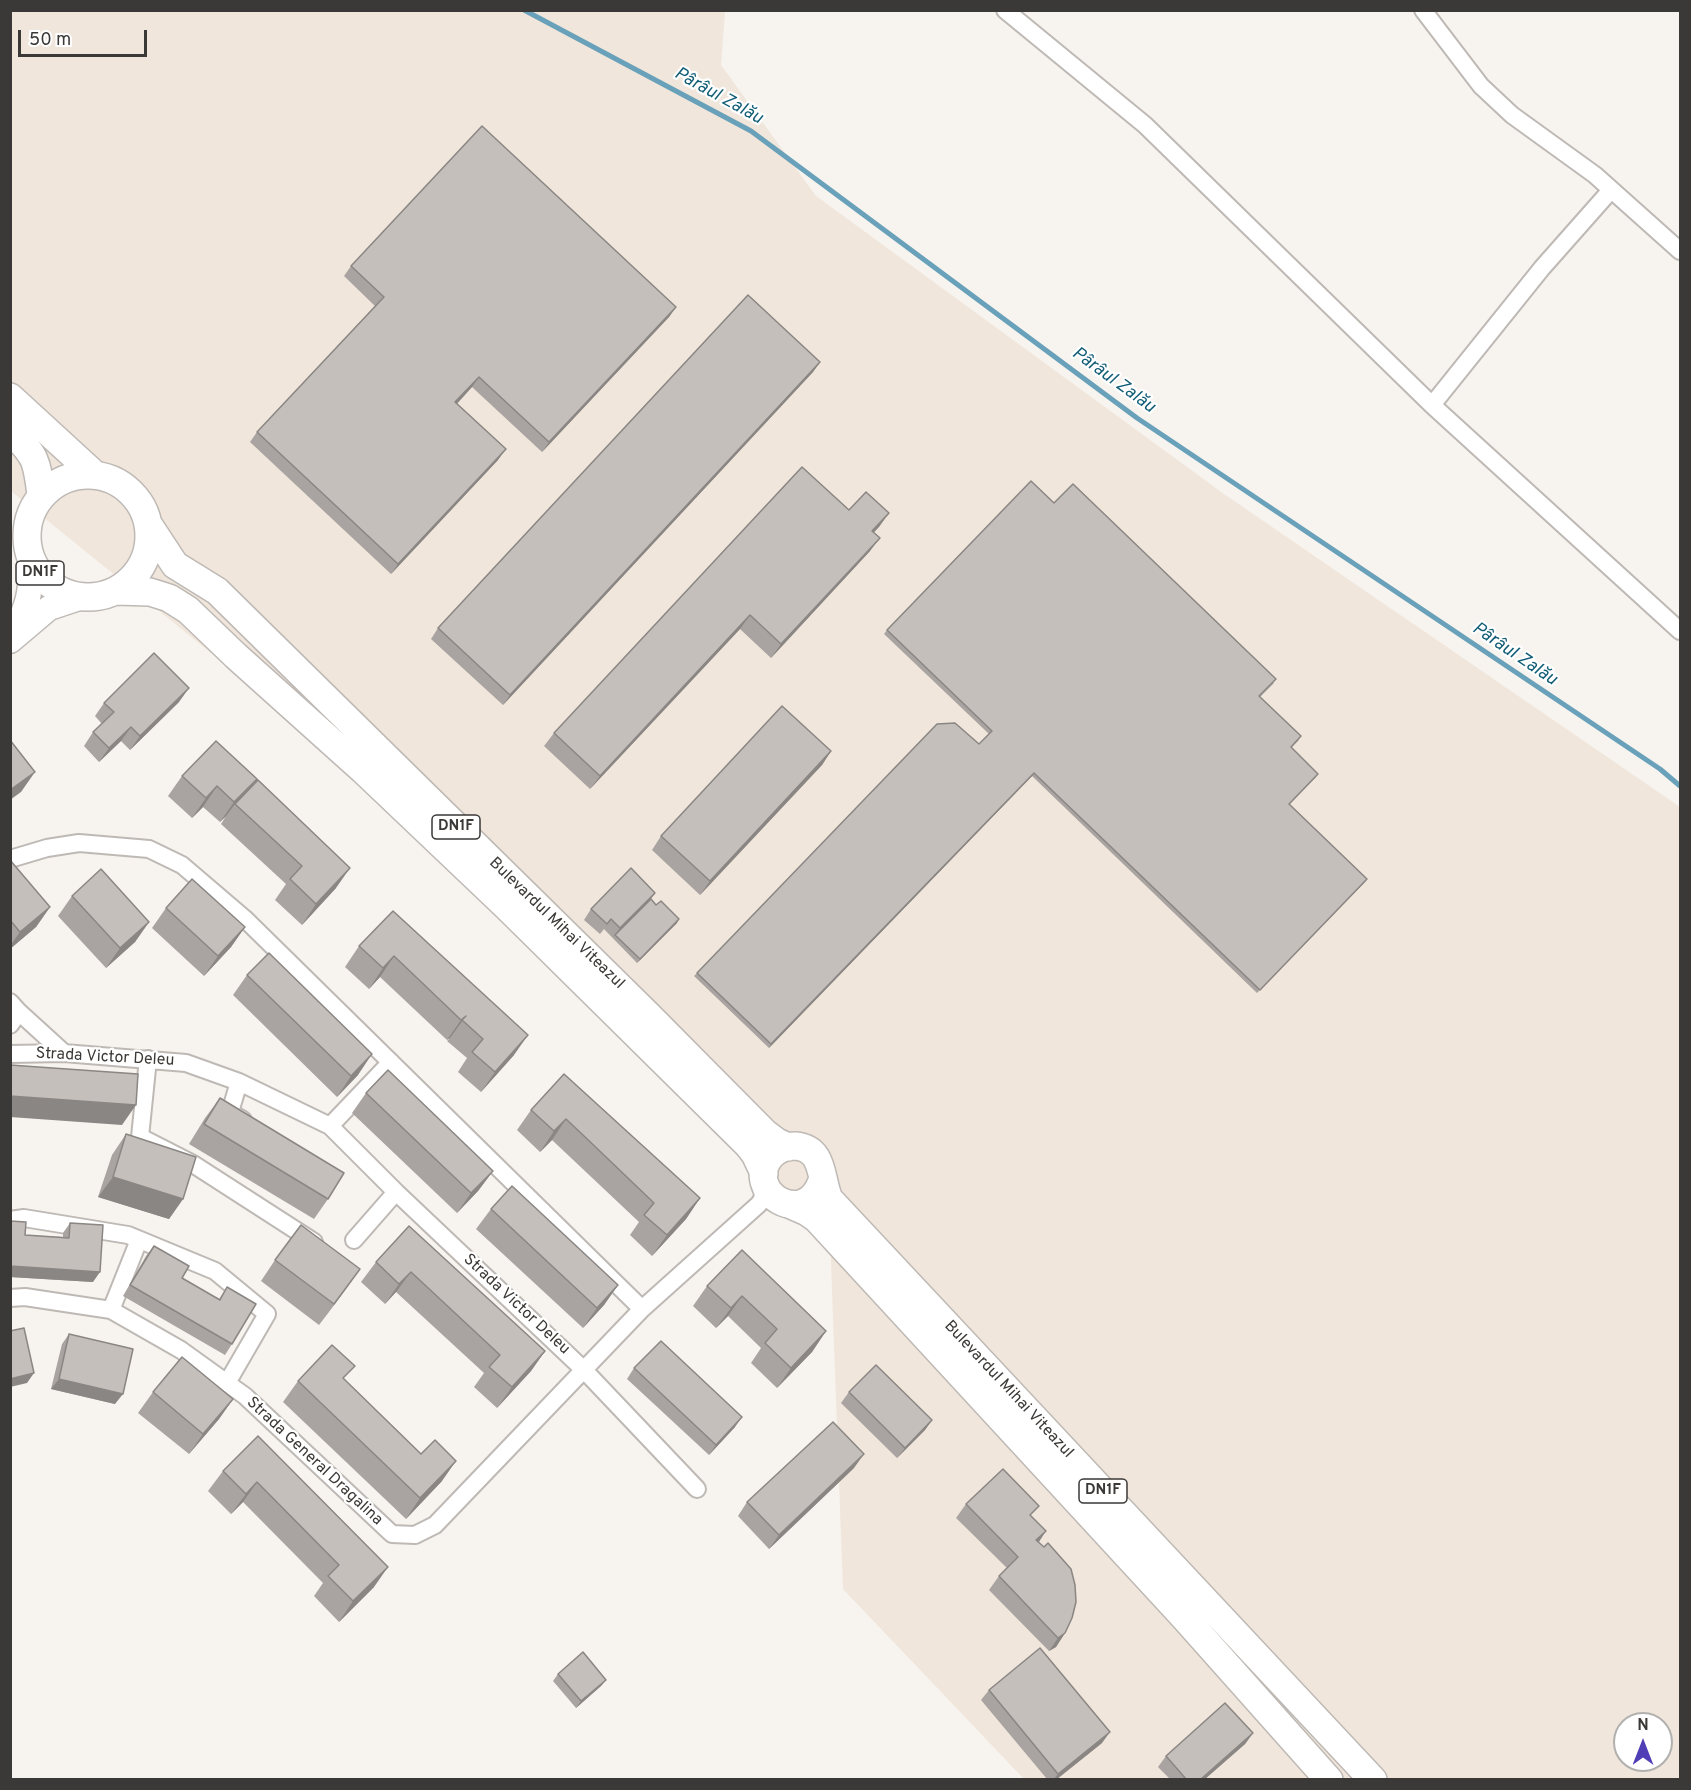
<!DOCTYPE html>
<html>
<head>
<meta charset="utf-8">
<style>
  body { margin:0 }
  #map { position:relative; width:1691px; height:1790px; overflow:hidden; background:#f7f3ee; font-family:Overpass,sans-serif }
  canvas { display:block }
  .frame { position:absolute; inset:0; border:12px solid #3b3937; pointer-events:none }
  .north { position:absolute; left:1613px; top:1712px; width:60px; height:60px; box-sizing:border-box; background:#fff; border:2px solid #b1b0af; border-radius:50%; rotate:0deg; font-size:16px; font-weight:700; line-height:24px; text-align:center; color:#3b3937 }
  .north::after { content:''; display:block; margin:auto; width:21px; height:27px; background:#503eb6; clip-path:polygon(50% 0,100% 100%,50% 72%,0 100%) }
  .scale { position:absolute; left:18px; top:30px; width:129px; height:27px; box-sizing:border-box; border:3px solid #3b3937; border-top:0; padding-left:8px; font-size:18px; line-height:21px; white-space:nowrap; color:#3b3937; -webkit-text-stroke:4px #fff; paint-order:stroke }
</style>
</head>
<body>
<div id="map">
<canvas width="1691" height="1790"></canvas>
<div class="frame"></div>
<div class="north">N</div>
<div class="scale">50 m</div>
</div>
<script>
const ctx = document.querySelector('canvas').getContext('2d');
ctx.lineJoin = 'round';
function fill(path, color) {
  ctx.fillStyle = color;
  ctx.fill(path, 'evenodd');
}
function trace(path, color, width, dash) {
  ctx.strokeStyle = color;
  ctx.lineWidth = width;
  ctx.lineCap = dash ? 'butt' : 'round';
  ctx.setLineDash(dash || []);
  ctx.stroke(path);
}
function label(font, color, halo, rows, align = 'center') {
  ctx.font = font + ' Overpass,sans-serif';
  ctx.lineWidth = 4.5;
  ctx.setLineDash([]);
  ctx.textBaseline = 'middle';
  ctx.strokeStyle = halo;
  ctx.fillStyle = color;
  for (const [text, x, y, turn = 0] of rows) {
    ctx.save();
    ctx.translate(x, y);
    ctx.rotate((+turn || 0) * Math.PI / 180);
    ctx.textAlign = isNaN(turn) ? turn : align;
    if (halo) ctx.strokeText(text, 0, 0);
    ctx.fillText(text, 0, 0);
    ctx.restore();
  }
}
fill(new Path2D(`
  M10 11H725L721 65 816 196 1224 494 1680 807V1779H1024L843 1589 830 1235 384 793 11 491ZM1625 1724H1661V1760H1625Z`), '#f0e6db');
trace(new Path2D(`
  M524 10 751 131 1137 418 1660 769 1680 786`), '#68a1b9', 5);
const street = new Path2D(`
  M1005 10 1145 125 1432 405 1680 631
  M1423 10 1481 86 1512 115 1595 175 1680 251
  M1432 405 1542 268 1611 190
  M10 859 47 848 79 843 149 849 182 865 244 918 642 1309
  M10 1002 19 1012 64 1053
  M10 1025 19 1012
  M10 1054 64 1053 186 1063 239 1082 330 1126 396 1192 584 1370 697 1489
  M148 1059 140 1137 193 1164 314 1242
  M239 1082 230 1112 243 1120
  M330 1126 391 1062
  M10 1220 24 1218 128 1235 215 1271 267 1314 227 1383
  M354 1240 396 1192
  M10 1298 25 1297 111 1310 181 1350 245 1396 392 1534 415 1535 435 1525 642 1309 759 1204 762 1199 765 1185
  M111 1310 139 1240`);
const secondary = new Path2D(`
  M14 631C29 605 30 593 32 563
  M10 641 49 608 82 597`);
const primary = new Path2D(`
  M10 397 94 474
  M10 431C36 455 37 461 41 495
  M27 536a61 61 0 1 1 122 0a61 61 0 1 1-122 0Z
  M148 524 175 565 217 591 648 1015 765 1133 777 1142 788 1147
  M115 591 150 592 169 598 188 610 236 656 363 770 507 907 748 1145 755 1154 764 1173
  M822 1181C804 1231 743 1191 770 1157 776 1150 786 1146 795 1146 825 1148 820 1179 829 1199L1373 1780
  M791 1205 807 1212 817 1219 1184 1617 1329 1780`);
trace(street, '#beb9b5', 20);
trace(secondary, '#beb9b5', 27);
trace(primary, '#beb9b5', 30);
trace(street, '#fff', 16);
trace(secondary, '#fff', 24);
trace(primary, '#fff', 27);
fill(new Path2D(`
  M351 266 676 307 669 317 542 452 472 387 457 404 498 460 391 574 250 442 257 432 375 306 344 276Z
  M820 362 813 372 503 705 431 639 438 628Z
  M1054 503 1274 683 1260 697 1299 740 1291 748 1316 777 1289 805 1367 879 1257 993 1032 776 769 1048 694 976 697 973 979 744 989 734 884 634 887 630Z
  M849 510 889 513 874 532 870 551 771 658 740 629 590 789 544 746 554 733Z
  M179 702 130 750 121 741 99 762 84 746 93 732 102 724 95 716 104 703Z
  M831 751 822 765 700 895 652 850 661 836Z
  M182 776 250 787 336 888 302 925 275 900 286 884 221 824 226 816 220 822 203 807 192 818 168 796Z
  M10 860 50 907 36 927 10 949Z
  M655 893 650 900 677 923 637 963 604 929 600 934 584 920 591 909Z
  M72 896 149 922 135 942 106 968 58 916Z
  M166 908 245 927 231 947 204 976 152 928Z
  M393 911 514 1055 481 1092 458 1072 467 1058 447 1041 450 1038 447 1040 380 977 369 989 345 967 359 946Z
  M247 975 358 1075 337 1097 233 995Z
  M564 1074 700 1198 686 1219 652 1256 630 1235 639 1222 569 1156 552 1140 540 1152 517 1130 531 1110Z
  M366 1093 493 1171 478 1191 457 1213 352 1113Z
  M220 1098 328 1199 314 1219 189 1144 205 1118Z
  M126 1134 183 1199 169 1219 98 1197 112 1155Z
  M491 1209 618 1285 604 1305 583 1328 476 1229Z
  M10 1221 25 1235 63 1237V1233L70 1223 93 1282 10 1277Z
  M409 1226 545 1351 531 1371 497 1408 474 1387 484 1373 396 1292 385 1304 361 1282 376 1262Z
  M154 1246 182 1278 219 1299 227 1287 232 1344 225 1355 123 1296 146 1256Z
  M742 1250 826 1331 812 1352 777 1388 751 1363 761 1348 728 1316 716 1328 693 1306 707 1286Z
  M275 1260 360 1269 319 1325 261 1281Z
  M69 1334 115 1404 51 1389 62 1344Z
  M634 1368 735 1427 709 1455 627 1379Z
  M345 1380 442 1481 406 1519 283 1402 298 1381Z
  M153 1392 233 1399 219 1419 189 1454 138 1413Z
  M849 1392 932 1420 925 1430 897 1458 841 1403Z
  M258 1436 374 1587 339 1622 314 1596 323 1583 243 1502 231 1514 208 1491 223 1471Z
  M854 1468 769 1549 738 1516 747 1502Z
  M966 1504 1031 1517 1065 1633 1056 1647 1049 1651 989 1590 999 1576 1007 1568 956 1518Z
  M558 1674 606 1680 601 1686 576 1708 553 1681Z
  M989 1690 1102 1743 1057 1779H1047L981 1700Z
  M1253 1733 1245 1744 1205 1779H1170L1158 1767 1166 1756Z`), '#a9a4a1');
fill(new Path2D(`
  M676 307 669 317 542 452 549 442Z
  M820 362 813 372 503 705 510 695Z
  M479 377 472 387 448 413 455 402Z
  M506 449 498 460 391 574 398 564Z
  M889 513 879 527 863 544 872 531Z
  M880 538 870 551 771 658 781 644Z
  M750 615 740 629 590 789 600 776Z
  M189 688 179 702 130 750 140 736Z
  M131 727 121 741 99 762 109 748Z
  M831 751 822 765 700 895 710 881Z
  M35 772 21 792 10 800V790Z
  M1034 773 1032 776 769 1048 771 1044Z
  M257 779 242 799 235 804 226 816 220 822 234 802Z
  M217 786 203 807 192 818 206 798Z
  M350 868 336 888 302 925 316 904Z
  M1367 879 1364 883 1257 993 1260 990Z
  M655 893 648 903 615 935 620 928Z
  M50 907 36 927 10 949V946L20 932Z
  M679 919 677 923 637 963 640 959Z
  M149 922 135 942 106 968 120 948Z
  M245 927 231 947 204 976 218 956Z
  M394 956 380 977 369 989 383 968Z
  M466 1016 450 1038 447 1040 461 1020Z
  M528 1035 514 1055 481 1092 495 1072Z
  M372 1054 358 1075 337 1097 351 1076Z
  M10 1096 136 1105 122 1125 10 1117Z
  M566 1119 552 1140 540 1152 554 1131Z
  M493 1171 478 1191 457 1213 471 1193Z
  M113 1177 183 1199 169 1219 98 1197Z
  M700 1198 686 1219 652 1256 667 1235Z
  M10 1266 100 1272 93 1282 10 1277Z
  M360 1269 346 1289 319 1325 334 1304Z
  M411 1272 396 1292 385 1304 399 1284Z
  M618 1285 604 1305 583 1328 597 1308Z
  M742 1296 728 1316 716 1328 731 1308Z
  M826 1331 812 1352 777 1388 791 1368Z
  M545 1351 531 1371 497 1408 512 1387Z
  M34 1373 27 1383 10 1387V1379Z
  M59 1379 123 1394 115 1404 51 1389Z
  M233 1399 219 1419 189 1454 203 1434Z
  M742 1417 735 1427 709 1455 716 1445Z
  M932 1420 925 1430 897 1458 905 1448Z
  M864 1454 854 1468 769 1549 779 1535Z
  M456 1461 442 1481 406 1519 420 1498Z
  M257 1482 243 1502 231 1514 246 1494Z
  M1046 1531 1037 1545 1036 1540Z
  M388 1567 374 1587 339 1622 353 1601Z
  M1065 1633 1056 1647 1049 1651 1058 1638Z
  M606 1680 601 1686 576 1708 581 1701Z
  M1110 1732 1102 1743 1057 1779H1054L1058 1774Z
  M1253 1733 1245 1744 1205 1779H1201Z`), '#8a8683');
const building = new Path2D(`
  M482 126 676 307 549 442 479 377 455 402 506 449 398 564 257 432 384 297 351 266Z
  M748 295 820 362 510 695 438 628Z
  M802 467 849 510 866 492 889 513 872 531 880 538 781 644 750 615 600 776 554 733Z
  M1031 481 1054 503 1073 484 1276 679 1259 696 1301 736 1291 747 1318 774 1289 804 1367 879 1260 990 1034 773 771 1044 697 973 937 724 955 723 979 744 992 731 887 630Z
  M154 653 189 688 140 736 131 727 109 748 93 732 114 712 104 703Z
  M782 706 831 751 710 881 661 836Z
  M10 740 35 772 10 790Z
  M216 741 257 779 234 802 217 786 206 798 182 776Z
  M258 780 350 868 316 904 290 879 302 866 235 804Z
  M10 860 50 907 20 932 10 920Z
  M631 868 655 893 620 928 611 919 607 924 591 909Z
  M101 869 149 922 120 948 72 896Z
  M192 879 245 927 218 956 166 908Z
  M651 899 656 905 661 901 679 919 640 959 615 935Z
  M393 911 528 1035 495 1072 472 1052 483 1039 462 1020 466 1016 461 1020 394 956 383 968 359 946Z
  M269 953 372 1054 351 1076 247 975Z
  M10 1065 138 1074 136 1105 10 1096Z
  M388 1070 493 1171 471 1193 366 1093Z
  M564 1074 700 1198 667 1235 644 1215 654 1203 583 1135 566 1119 554 1131 531 1110Z
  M220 1098 344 1173 328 1199 204 1124Z
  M126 1134 196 1157 183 1199 113 1177Z
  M512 1186 618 1285 597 1308 491 1209Z
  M10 1221 26 1222 25 1235 69 1238 70 1223 103 1225 100 1272 10 1266Z
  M301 1225 360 1269 334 1304 275 1260Z
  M409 1226 545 1351 512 1387 489 1367 500 1355 411 1272 399 1284 376 1262Z
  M154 1246 189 1266 182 1278 220 1300 227 1287 256 1304 232 1344 130 1285Z
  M742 1250 826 1331 791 1368 765 1343 777 1329 742 1296 731 1308 707 1286Z
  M24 1328 34 1373 10 1379V1331Z
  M69 1334 133 1349 123 1394 59 1379Z
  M661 1341 742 1417 716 1445 634 1368Z
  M332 1345 355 1366 343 1378 421 1454 435 1440 456 1461 420 1498 298 1381Z
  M182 1357 233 1399 203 1434 153 1392Z
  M876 1365 932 1420 905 1448 849 1392Z
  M833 1422 864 1454 779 1535 747 1502Z
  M258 1436 388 1567 353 1601 328 1576 339 1565 257 1482 246 1494 223 1471Z
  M1003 1469 1039 1506 1030 1515 1046 1531 1036 1540 1044 1547 1048 1543 1071 1569 1075 1585 1076 1602 1072 1618 1065 1633 1058 1638 999 1576 1018 1557 966 1504Z
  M1040 1648 1110 1732 1058 1774 989 1690Z
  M583 1652 606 1680 581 1701 558 1674Z
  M1225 1703 1253 1733 1201 1779H1186L1166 1756Z`);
fill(building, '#c5bfbb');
trace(building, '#8a8683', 1.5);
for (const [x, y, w] of [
  [40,573,48],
  [456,827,48],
  [1103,1491,48]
]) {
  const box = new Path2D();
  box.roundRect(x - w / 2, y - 12, w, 24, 4.5);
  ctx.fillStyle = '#fff';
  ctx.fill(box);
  trace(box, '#3b3937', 1.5);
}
label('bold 15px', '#3b3937', null, [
  ["DN1F",40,573],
  ["DN1F",456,827],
  ["DN1F",1103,1491]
]);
label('16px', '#3b3937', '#fff', [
  ["Bulevardul Mihai Viteazul",556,924,44],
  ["Strada Victor Deleu",105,1058,3],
  ["Strada Victor Deleu",516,1305,43],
  ["Bulevardul Mihai Viteazul",1008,1390,47],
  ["Strada General Dragalina",314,1462,43]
]);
label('italic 18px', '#115d76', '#fff', [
  ["Pârâul Zalău",718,97,29],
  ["Pârâul Zalău",1113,381,36],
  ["Pârâul Zalău",1514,655,34]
]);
</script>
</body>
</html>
